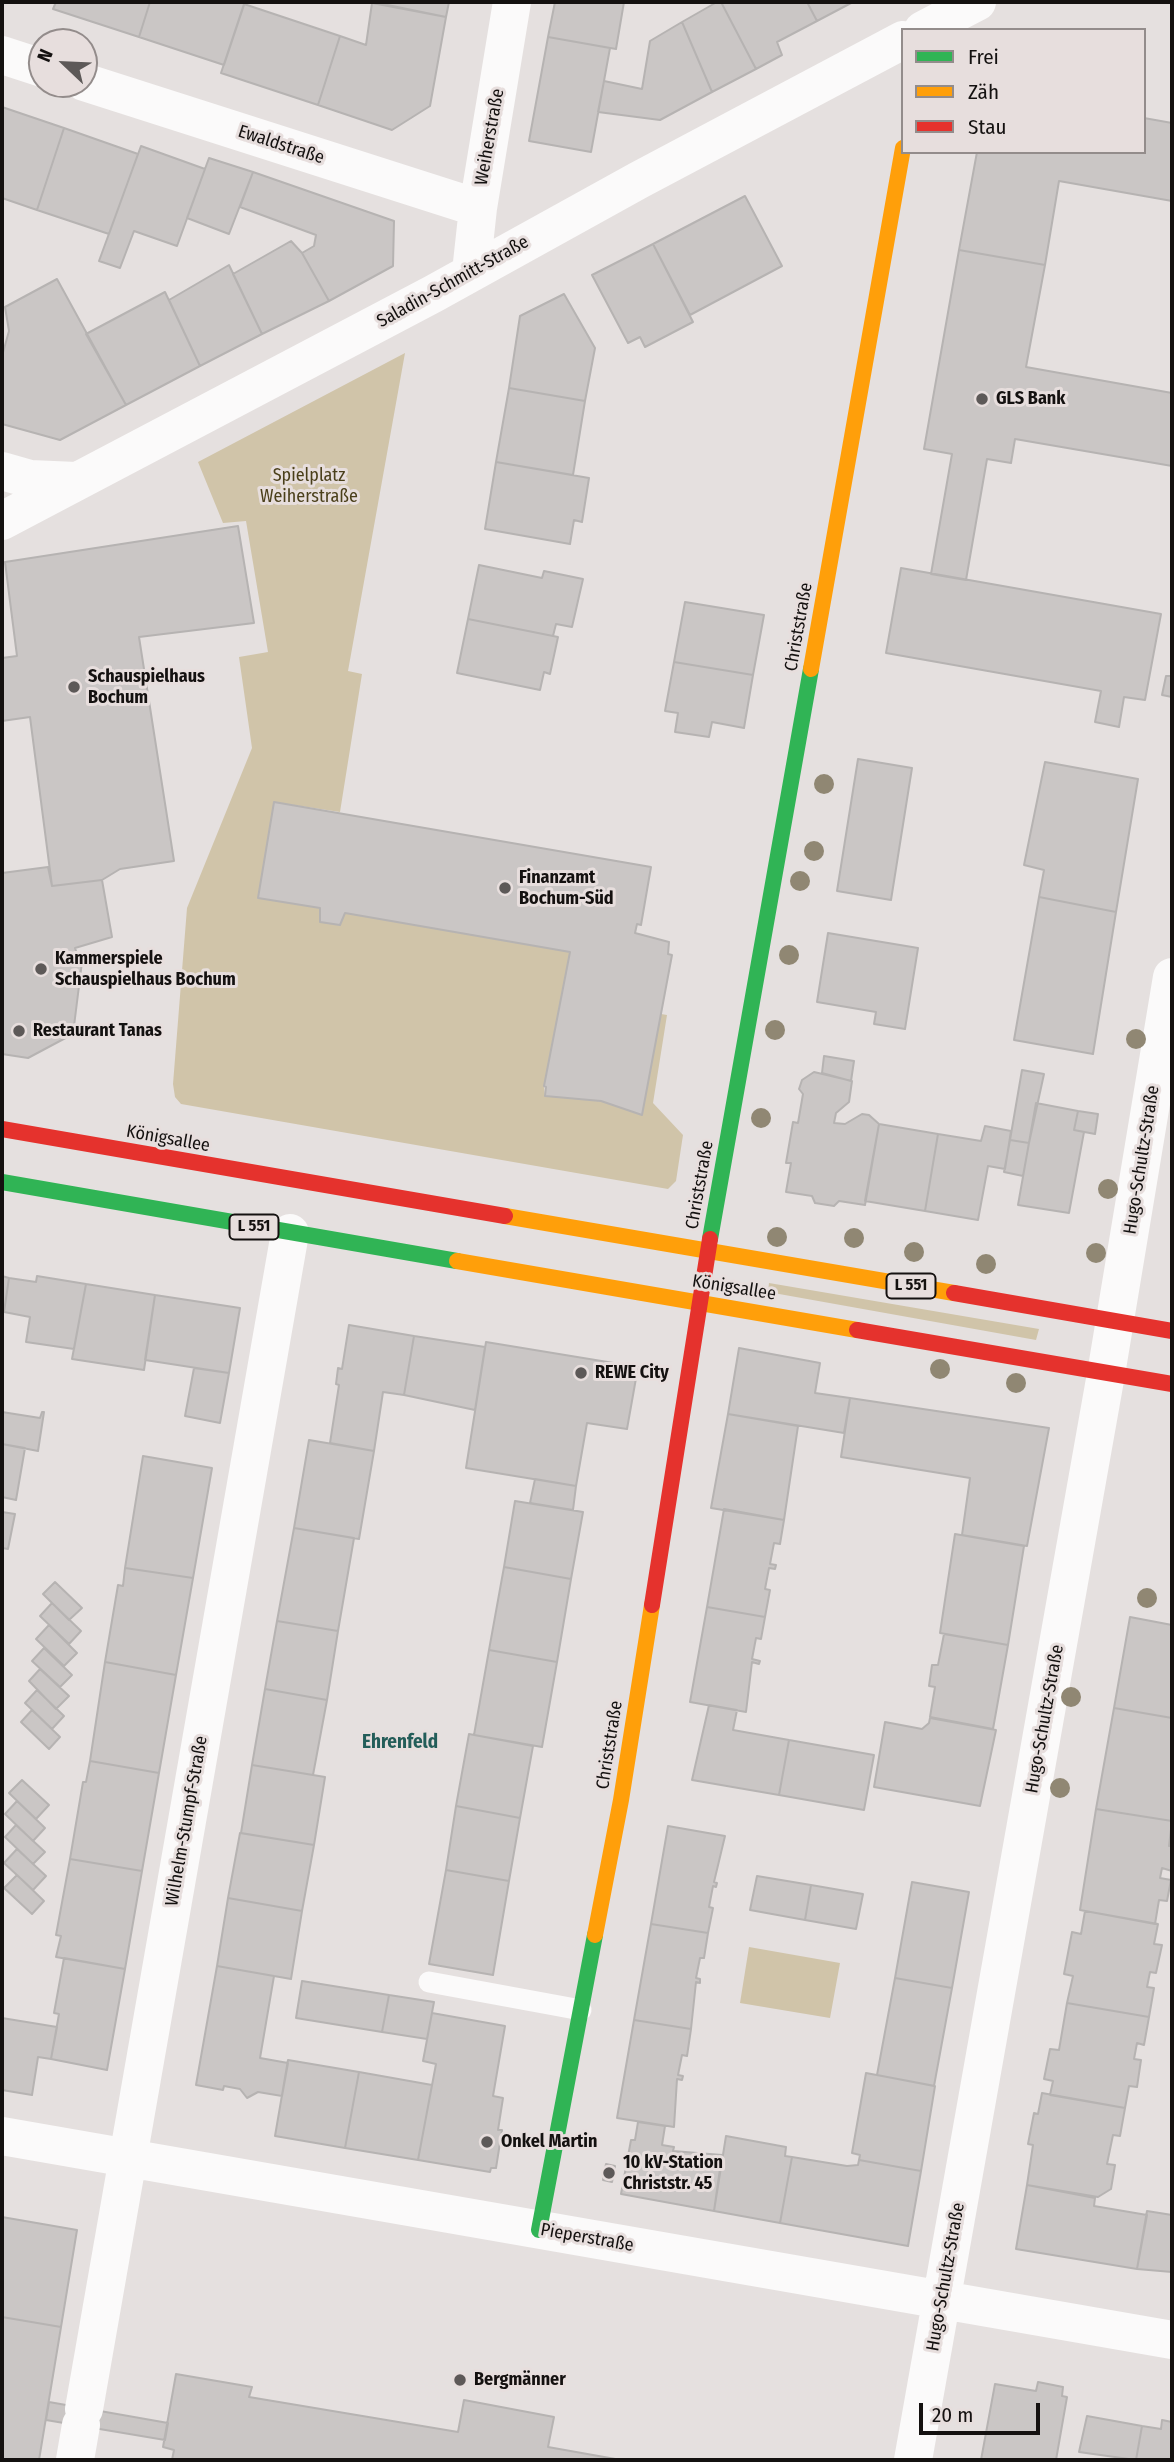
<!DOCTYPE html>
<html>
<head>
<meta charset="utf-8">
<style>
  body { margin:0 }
  #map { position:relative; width:1174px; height:2462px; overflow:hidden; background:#e5e0df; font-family:"Fira Sans Condensed",sans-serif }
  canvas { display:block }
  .frame { position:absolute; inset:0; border:4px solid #141110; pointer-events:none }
  .legend { position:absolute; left:901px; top:28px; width:245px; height:126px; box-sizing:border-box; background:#e7dedd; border:2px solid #938c8b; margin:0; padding:9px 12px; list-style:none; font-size:21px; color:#141110 }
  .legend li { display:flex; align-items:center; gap:14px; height:35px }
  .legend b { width:35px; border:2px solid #938c8b }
  .north { position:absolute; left:28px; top:28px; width:70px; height:70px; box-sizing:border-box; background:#e7dedd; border:2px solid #938c8b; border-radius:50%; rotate:293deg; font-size:19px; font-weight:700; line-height:28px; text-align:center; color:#141110 }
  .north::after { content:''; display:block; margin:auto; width:24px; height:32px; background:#5d5958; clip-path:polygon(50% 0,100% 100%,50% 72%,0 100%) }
  .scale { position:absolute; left:919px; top:2403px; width:121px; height:32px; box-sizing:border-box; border:4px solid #141110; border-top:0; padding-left:9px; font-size:21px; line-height:24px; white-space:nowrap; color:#141110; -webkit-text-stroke:5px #e7dedd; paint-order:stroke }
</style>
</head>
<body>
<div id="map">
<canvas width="1174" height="2462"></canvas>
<div class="frame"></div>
<ul class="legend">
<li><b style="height:9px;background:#30b455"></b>Frei</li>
<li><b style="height:9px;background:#ff9f0a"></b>Zäh</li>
<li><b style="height:9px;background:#e5322d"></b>Stau</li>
</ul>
<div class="north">N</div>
<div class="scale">20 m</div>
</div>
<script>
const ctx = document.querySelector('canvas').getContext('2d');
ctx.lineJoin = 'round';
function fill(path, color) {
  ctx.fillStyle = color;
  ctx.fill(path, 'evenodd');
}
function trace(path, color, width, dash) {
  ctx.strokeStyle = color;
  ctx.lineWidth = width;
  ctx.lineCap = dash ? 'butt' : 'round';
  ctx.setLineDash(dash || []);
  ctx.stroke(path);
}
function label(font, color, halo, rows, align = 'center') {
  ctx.font = font + ' "Fira Sans Condensed",sans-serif';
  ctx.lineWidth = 6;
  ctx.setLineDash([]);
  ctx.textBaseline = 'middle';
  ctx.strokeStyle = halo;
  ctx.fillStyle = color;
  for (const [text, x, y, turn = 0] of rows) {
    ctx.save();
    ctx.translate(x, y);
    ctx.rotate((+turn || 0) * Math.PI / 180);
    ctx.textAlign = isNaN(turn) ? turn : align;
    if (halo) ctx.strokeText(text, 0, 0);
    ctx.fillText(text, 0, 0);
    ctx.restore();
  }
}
fill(new Path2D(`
  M405 353 348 671 362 674 340 812 274 802 258 897 320 908 321 922 340 925 345 913 570 952 544 1086 545 1096 601 1101 642 1115 661 1014 667 1015 653 1103 683 1135 676 1181 668 1189 181 1104 175 1097 173 1084 187 908 252 748 239 657 268 652 246 521 223 523 198 462Z
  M769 1283 1039 1329 1036 1340 768 1292Z
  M749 1947 840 1963 830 2018 740 2003Z`), '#d0c4a9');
const building = new Path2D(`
  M56 2H150L139 37 53 9Z
  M150 2H245L224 65 139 37Z
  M373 2H449L446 17Z
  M555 2H624L616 49 548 37Z
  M717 2H721L756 69 712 92 682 22Z
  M721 2H807L817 21 777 42 782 55 756 69Z
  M807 2H853L817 21Z
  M372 3 446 17 430 106 392 130 318 105 340 36 366 45Z
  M244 4 340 36 318 105 221 73Z
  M682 22 712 92 660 120 598 112 604 81 642 89 650 41Z
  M548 37 610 48 591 152 529 141Z
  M2 107 64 128 37 210 2 198Z
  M1144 118 1172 123V201L1059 181 1045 265 959 250 977 152H1144Z
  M64 128 138 154 109 234 37 210Z
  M141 146 205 169 177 246 134 231 120 268 99 261Z
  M209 158 253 172 229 234 187 218Z
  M253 172 394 221 393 266 329 301 302 253 314 246 316 235 240 207Z
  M745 196 782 266 690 315 653 244Z
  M291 241 302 253 329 301 262 334 233 274Z
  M653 244 693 322 645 347 640 337 628 343 592 275Z
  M959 250 1045 265 1026 367 1172 393V466L1015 439 1011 463 987 459 966 580 931 574 952 454 924 449Z
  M229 265 262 334 200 366 169 300Z
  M57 279 126 405 60 440 2 424V356L9 331 5 307Z
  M165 292 200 366 126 405 86 334Z
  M564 294 595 348 585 401 509 388 520 316Z
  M509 388 585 401 573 475 496 462Z
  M496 462 589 478 582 522 574 520 570 544 485 529Z
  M238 526 254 623 139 637 174 861 120 869 102 880 52 886 30 717 2 721V658L17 656 5 562Z
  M479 565 542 578 544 571 583 579 572 627 556 624 553 636 468 619Z
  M901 568 1161 614 1145 700 1124 697 1119 727 1095 722 1101 691 886 653Z
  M685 602 764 615 753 675 674 662Z
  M468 619 558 637 550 674 544 672 540 690 457 673Z
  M674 662 753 675 744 728 712 722 709 737 675 732 678 713 665 711Z
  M1166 676H1172V697L1162 695Z
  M858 759 912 768 891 900 837 891Z
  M1045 762 1138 779 1116 912 1039 897 1044 870 1024 865Z
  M274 802 651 867 641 925 637 924 635 933 669 942 668 954 672 955 642 1115 601 1101 545 1096 546 1087 544 1086 570 952 345 913 340 925 320 922V908L258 898Z
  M48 867 52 886 102 880 112 937 75 948 77 954H83L73 1034 28 1058 2 1054V873Z
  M1039 897 1116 912 1093 1054 1014 1040Z
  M828 933 918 948 905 1029 874 1024 876 1012 817 1002Z
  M824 1056 854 1061 851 1081 822 1073Z
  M1022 1070 1044 1074 1029 1143 1010 1140Z
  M814 1072 852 1081 849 1102 836 1113 834 1123 845 1124 862 1114 869 1115 879 1124 865 1205 839 1201 834 1206 815 1203 812 1196 786 1192 791 1163H786L793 1122 798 1123 803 1094 799 1089 802 1080Z
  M1036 1103 1078 1111 1074 1130 1084 1132 1069 1213 1018 1205Z
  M1078 1111 1098 1114 1095 1134 1074 1130Z
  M879 1124 938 1134 925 1211 865 1201Z
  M985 1126 1011 1131 1005 1169 988 1166 978 1220 925 1211 938 1134 981 1141Z
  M1010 1140 1029 1143 1023 1176 1004 1172Z
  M2 1276 9 1278 4 1312H2Z
  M37 1276 86 1284 74 1349 26 1342 30 1317 4 1312 9 1278 36 1282Z
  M86 1284 155 1295 144 1370 72 1359Z
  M155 1295 240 1308 229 1373 145 1360Z
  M349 1325 414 1336 404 1395 383 1392 374 1451 330 1443 339 1385 336 1384 338 1368 342 1369Z
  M414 1336 485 1347 475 1410 404 1395Z
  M486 1342 638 1367 627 1429 587 1423 576 1486 466 1468Z
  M739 1348 820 1363 815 1393 850 1398 844 1433 728 1414Z
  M194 1368 229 1373 220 1423 185 1416Z
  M850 1398 1049 1428 1027 1546 962 1535 970 1478 841 1457Z
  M2 1412 40 1418 42 1412H44L38 1451 2 1444Z
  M728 1414 798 1426 784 1520 711 1508Z
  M309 1440 374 1451 359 1539 294 1528Z
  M2 1444 25 1448 16 1500 2 1497Z
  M143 1456 212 1468 193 1578 125 1568Z
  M535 1479 576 1486 573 1510 530 1503Z
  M515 1501 583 1512 571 1579 504 1567Z
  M724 1509 784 1520 780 1544 774 1543 770 1564 776 1565 775 1569 769 1568 765 1589 770 1590 765 1617 707 1607Z
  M2 1512 15 1514 8 1549 2 1548Z
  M294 1528 354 1538 338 1631 277 1621Z
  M955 1534 1024 1546 1008 1645 940 1633Z
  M504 1567 571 1579 557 1662 489 1650Z
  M125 1568 193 1578 176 1675 105 1662 118 1585 123 1586Z
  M55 1582 82 1608 69 1620 43 1594Z
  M52 1603 81 1631 69 1644 40 1616Z
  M707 1607 765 1617 761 1639 756 1638 752 1659 760 1661 759 1664 752 1662 746 1712 690 1702Z
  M1130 1617 1172 1625V1718L1114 1708Z
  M277 1621 338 1631 327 1700 265 1689Z
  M49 1625 77 1653 64 1666 36 1639Z
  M944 1634 1008 1645 993 1729 930 1717 935 1687 929 1686 932 1665H938Z
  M44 1648 72 1675 60 1687 32 1661Z
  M489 1650 557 1662 542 1747 474 1735Z
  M105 1662 176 1675 159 1773 90 1761Z
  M40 1669 69 1696 56 1709 29 1681Z
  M265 1689 327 1700 313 1775 252 1765Z
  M37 1690 64 1716 52 1729 25 1703Z
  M709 1705 737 1710 733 1730 789 1740 779 1795 692 1780Z
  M1114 1708 1172 1718V1821L1096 1809Z
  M32 1710 60 1737 49 1749 21 1722Z
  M930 1718 996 1730 980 1806 874 1787 885 1722 922 1729 929 1723Z
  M469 1734 533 1746 520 1818 456 1806Z
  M789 1740 874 1755 864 1810 779 1795Z
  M90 1761 159 1773 142 1871 70 1859 83 1782H86Z
  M252 1765 325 1777 314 1845 241 1833Z
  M22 1780 49 1805 36 1819 9 1793Z
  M17 1801 45 1828 33 1841 5 1814Z
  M456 1806 520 1818 509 1881 446 1870Z
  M1096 1809 1172 1821 1169 1846H1172V1871L1162 1868 1160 1878 1171 1880 1167 1901 1159 1900 1155 1924 1080 1910Z
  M16 1825 45 1852 33 1864 5 1837Z
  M668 1826 725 1836 714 1882 717 1883 716 1887 713 1886 709 1907 713 1908 708 1933 651 1924Z
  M240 1833 314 1845 302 1911 228 1898Z
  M17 1849 46 1876 33 1890 4 1863Z
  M70 1859 142 1871 125 1969 56 1957 61 1936 56 1935Z
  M446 1870 509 1881 493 1975 429 1964Z
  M17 1875 44 1901 32 1914 4 1888Z
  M757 1876 811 1885 805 1920 750 1910Z
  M912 1882 969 1892 952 1988 895 1978Z
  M811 1885 863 1894 856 1929 805 1920Z
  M228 1898 302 1911 291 1979 217 1966Z
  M1085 1911 1158 1924 1154 1944 1162 1945 1156 1973 1150 1972 1147 1987 1154 1988 1149 2017 1067 2003 1073 1976 1064 1974 1072 1932 1081 1934Z
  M651 1924 708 1933 704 1958H700L696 1978 700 1979V1983L696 1982 691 2029 634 2020Z
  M64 1958 125 1969 107 2070 51 2059 59 2014 54 2013Z
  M217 1966 274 1976 260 2058 288 2063 282 2096 258 2092 247 2098 240 2089 224 2086 223 2090 196 2085Z
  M895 1978 952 1988 934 2086 877 2075Z
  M302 1981 389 1995 382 2032 296 2018Z
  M389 1995 434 2002 427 2039 382 2032Z
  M1067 2003 1149 2017 1144 2045 1137 2043 1134 2059 1141 2060 1137 2087 1129 2086 1125 2108 1050 2095 1053 2081 1044 2079 1050 2049 1059 2050Z
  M432 2013 505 2026 493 2096 503 2098 498 2130H502L496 2168H491L490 2172 418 2160 436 2064 423 2061Z
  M2 2018 57 2027 51 2059 38 2057 32 2095 2 2090Z
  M634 2020 691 2029 687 2056 682 2055 678 2075 683 2076 682 2080 677 2079 674 2127 617 2118Z
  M288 2060 359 2072 345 2148 275 2136Z
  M359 2072 432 2085 418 2160 345 2148Z
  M866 2073 935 2086 921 2171 859 2160 860 2155 852 2153Z
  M1042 2093 1125 2108 1120 2136 1113 2135 1107 2164 1115 2165 1111 2189 1098 2197 1027 2185 1033 2145 1028 2144 1034 2113 1038 2114Z
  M638 2122 665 2126 662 2145 674 2147 673 2151 722 2155 714 2211 621 2194 631 2140H635Z
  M726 2136 786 2147 785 2156 792 2157 780 2223 714 2211Z
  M792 2157 847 2166 858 2165 859 2160 921 2171 908 2246 780 2223Z
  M606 2164 615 2166 612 2182 603 2180Z
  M1027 2185 1095 2198 1094 2206 1147 2215 1137 2269 1016 2249Z
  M1147 2211 1172 2215V2272L1137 2269Z
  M2 2217 77 2230 61 2327 2 2317Z
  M2 2317 61 2327 39 2460H2Z
  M176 2374 252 2387 249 2397 458 2432 464 2400 554 2417 548 2447 621 2460H172L174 2450 163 2447Z
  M1038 2382 1063 2387 1062 2396 1067 2397 1056 2460H981L995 2384 1036 2391Z
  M49 2402 168 2423 165 2440 46 2420Z
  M1087 2416 1142 2426 1136 2460 1079 2452Z
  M1162 2420 1172 2422V2460H1136L1142 2426 1161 2429Z`);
fill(building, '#cac6c5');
trace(building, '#b6b3b2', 2);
trace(new Path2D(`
  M429 1982 581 2010`), '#fbfafa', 21);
trace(new Path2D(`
  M923 30 977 2
  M2 55 42 68
  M84 82 478 208
  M471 272 478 208 512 2
  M2 471 30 479 76 481
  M2 521 433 294 639 180 903 40
  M2 2136 1172 2340
  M84 2409 290 1233
  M75 2460 81 2425
  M913 2460 1106 1374 1172 977`), '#fbfafa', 38);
trace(new Path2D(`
  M2 1182 457 1261
  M710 1239 811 669
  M539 2230 595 1935`), '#30b455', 16);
trace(new Path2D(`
  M811 669 903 148
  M505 1216 954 1293
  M457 1261 857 1330
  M595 1935 621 1800 652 1605`), '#ff9f0a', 16);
trace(new Path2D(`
  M2 1129 505 1216
  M954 1293 1172 1331
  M857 1330 1172 1384
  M652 1605 710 1239`), '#e5322d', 16);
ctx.fillStyle = '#908773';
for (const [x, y] of [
  [824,784],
  [814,851],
  [800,881],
  [789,955],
  [775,1030],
  [1136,1039],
  [761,1118],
  [1108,1189],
  [777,1237],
  [854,1238],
  [914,1252],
  [1096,1253],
  [986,1264],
  [940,1369],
  [1016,1383],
  [1147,1598],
  [1071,1697],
  [1060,1788]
]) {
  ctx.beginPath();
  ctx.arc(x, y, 10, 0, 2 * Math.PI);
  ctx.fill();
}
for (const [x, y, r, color] of [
  [982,399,7,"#5d5958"],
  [74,687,7,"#5d5958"],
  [505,888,7,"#5d5958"],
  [41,969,7,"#5d5958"],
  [19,1031,7,"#5d5958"],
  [581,1373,7,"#5d5958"],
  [487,2142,7,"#5d5958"],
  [609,2173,7,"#5d5958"],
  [460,2380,7,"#5d5958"]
]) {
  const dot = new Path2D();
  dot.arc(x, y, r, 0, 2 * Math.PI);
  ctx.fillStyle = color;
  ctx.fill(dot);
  trace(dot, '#e7dedd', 2.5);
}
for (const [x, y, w] of [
  [254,1227,49],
  [911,1286,49]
]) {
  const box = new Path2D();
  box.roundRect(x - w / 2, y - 12.5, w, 25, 5);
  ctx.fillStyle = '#e7dedd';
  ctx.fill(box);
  trace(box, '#141110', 2);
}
label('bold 16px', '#141110', null, [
  ["L 551",254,1227],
  ["L 551",911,1286]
]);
label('18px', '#141110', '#e7dedd', [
  ["Weiherstraße",490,137,-80],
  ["Ewaldstraße",281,145,18],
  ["Saladin-Schmitt-Straße",453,282,-29],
  ["Christstraße",799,627,-80],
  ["Königsallee",168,1139,10],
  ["Hugo-Schultz-Straße",1142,1160,-81],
  ["Christstraße",700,1185,-80],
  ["Königsallee",734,1288,9],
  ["Hugo-Schultz-Straße",1045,1719,-80],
  ["Christstraße",610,1745,-81],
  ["Wilhelm-Stumpf-Straße",187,1821,-80],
  ["Pieperstraße",587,2238,10],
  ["Hugo-Schultz-Straße",946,2277,-80]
]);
label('bold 18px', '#141110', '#e7dedd', [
  ["GLS Bank",996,399],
  ["Schauspielhaus",88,677],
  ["Bochum",88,698],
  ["Finanzamt",519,878],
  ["Bochum-Süd",519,899],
  ["Kammerspiele",55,959],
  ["Schauspielhaus Bochum",55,980],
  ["Restaurant Tanas",33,1031],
  ["REWE City",595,1373],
  ["Onkel Martin",501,2142],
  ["10 kV-Station",623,2163],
  ["Christstr. 45",623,2184],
  ["Bergmänner",474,2380]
], 'left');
label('18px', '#4a3f1a', '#e7dedd', [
  ["Spielplatz",309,476],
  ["Weiherstraße",309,497]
]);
label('bold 19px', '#245d59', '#e7dedd', [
  ["Ehrenfeld",400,1743]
]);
</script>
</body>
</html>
